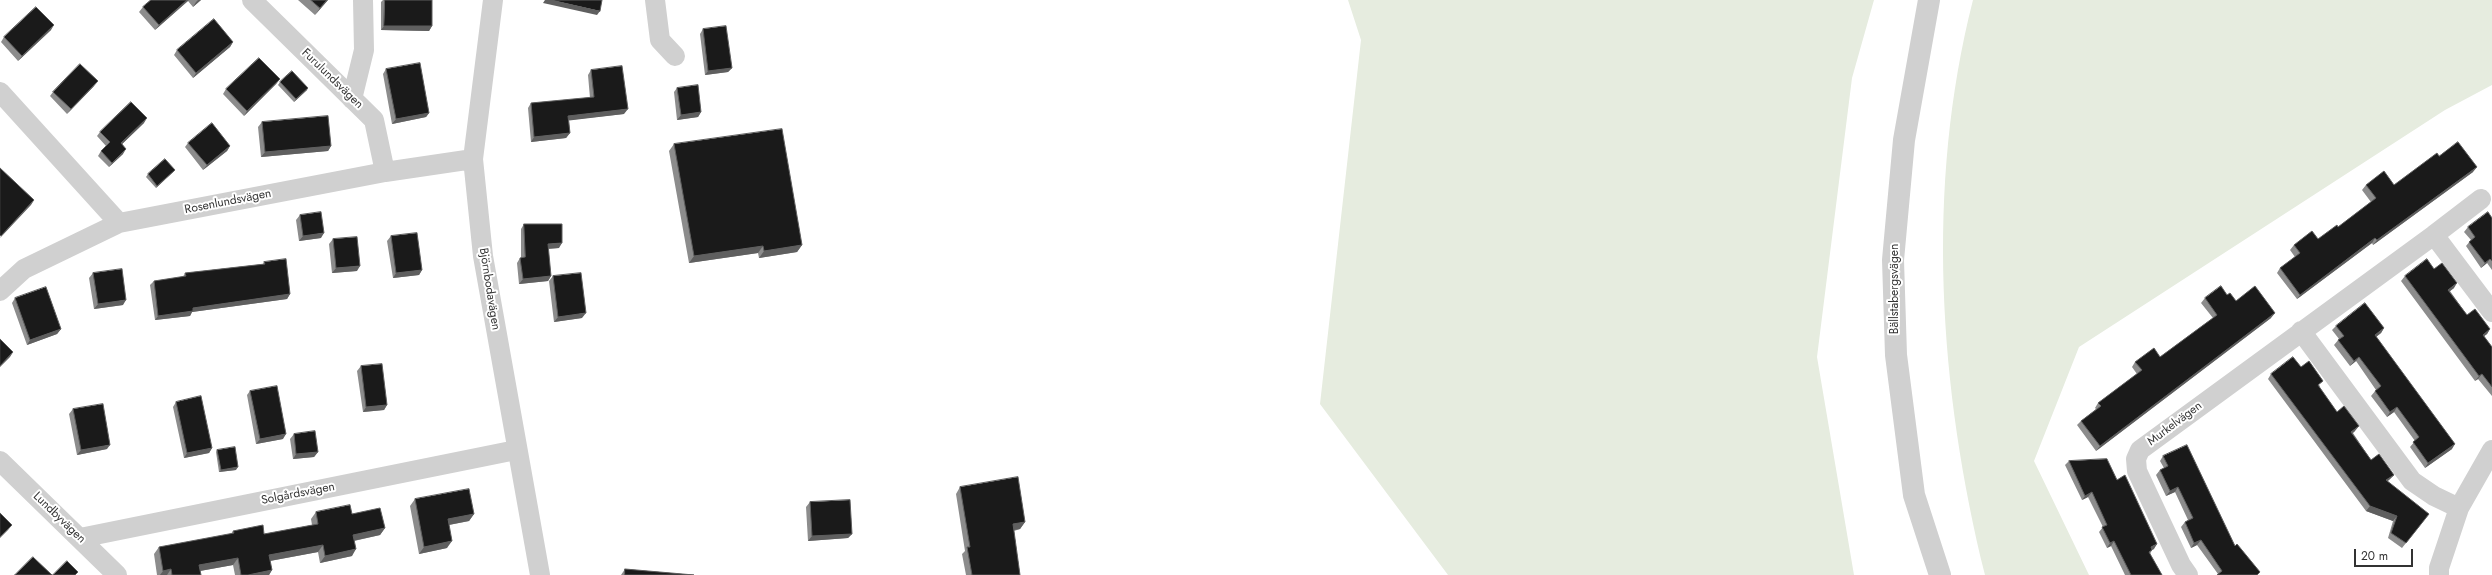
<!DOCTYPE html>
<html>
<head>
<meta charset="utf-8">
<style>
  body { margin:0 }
  #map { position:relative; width:2492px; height:575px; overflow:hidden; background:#fff; font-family:Jost,sans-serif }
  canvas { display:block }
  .scale { position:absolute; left:2354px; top:549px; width:59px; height:18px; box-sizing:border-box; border:2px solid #333; border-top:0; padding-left:5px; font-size:12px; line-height:14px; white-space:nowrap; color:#333; -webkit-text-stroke:3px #fff; paint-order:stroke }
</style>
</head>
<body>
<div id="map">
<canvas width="2492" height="575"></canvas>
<div class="scale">20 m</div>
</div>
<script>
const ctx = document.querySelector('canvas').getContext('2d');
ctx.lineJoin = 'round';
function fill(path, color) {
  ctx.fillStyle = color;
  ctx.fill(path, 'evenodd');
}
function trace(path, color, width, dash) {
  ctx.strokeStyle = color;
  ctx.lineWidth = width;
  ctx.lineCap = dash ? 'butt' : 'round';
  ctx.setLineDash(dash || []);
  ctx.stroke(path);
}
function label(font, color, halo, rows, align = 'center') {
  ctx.font = font + ' Jost,sans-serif';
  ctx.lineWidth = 4;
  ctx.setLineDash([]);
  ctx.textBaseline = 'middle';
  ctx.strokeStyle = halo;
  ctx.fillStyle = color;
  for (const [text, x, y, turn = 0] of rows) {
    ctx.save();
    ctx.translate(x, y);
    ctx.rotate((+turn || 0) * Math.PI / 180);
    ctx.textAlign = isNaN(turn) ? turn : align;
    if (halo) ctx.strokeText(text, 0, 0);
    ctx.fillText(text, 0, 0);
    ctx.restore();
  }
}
fill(new Path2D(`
  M1348 0H1874L1852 78 1817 357 1854 575H1448L1320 404 1361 40Z
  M1973 0H2492V85L2445 110 2079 347 2034 461 2089 575H1985C1939 389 1925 187 1973 0Z`), '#e6ecdf');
trace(new Path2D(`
  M252 0 374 120 385 172
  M493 0 473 159 483 256 540 575
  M655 0 660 40 675 56
  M0 92 119 223
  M352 99 364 50 363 0
  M2481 199 2434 235 2492 312
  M0 291 24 269 119 223 385 172 473 159
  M2301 331 2412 481 2434 496 2459 508
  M0 461 117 575
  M80 538 516 450
  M2188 575 2181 565 2137 471 2136 459 2140 450 2434 235
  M2439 575V568L2459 508 2492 450`), '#d0d0d0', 20);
trace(new Path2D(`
  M1929 0 1904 140 1893 260 1896 355 1914 495 1940 575`), '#d0d0d0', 22);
fill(new Path2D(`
  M151 0H201L193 7 188 1 155 30 139 12 143 7Z
  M298 0H328L315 15Z
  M383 0H432V26L429 31 381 30V2Z
  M703 29 732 68 728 72 705 75 700 34Z
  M51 30 18 61 1 42 4 37Z
  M233 42 230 47 193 78 174 55 177 50Z
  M386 69 429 113 426 117 392 124 383 74Z
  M591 70 624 114 569 120 570 133 566 138 531 142 528 108 531 103 590 98 588 75Z
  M280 79 276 84 244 116 223 94 226 89Z
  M280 82 307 90 294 102 278 85Z
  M94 86 67 114 50 96 53 92Z
  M677 88 701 112 698 117 677 120 674 92Z
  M262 122 331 146 328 151 261 157 258 127Z
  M144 123 122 144 123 154 109 167 98 156 101 151 106 146 97 136 100 132Z
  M188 143 230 146 227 151 203 170 185 147Z
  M674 144 802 245 797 252 759 258 758 253 689 263 669 151Z
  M2439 156 2473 172 2373 245 2372 243 2297 299 2277 273 2280 268 2295 257 2290 250 2294 245 2318 239 2338 227 2371 202 2362 190 2366 185H2394Z
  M175 170 173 172 156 188 146 177 148 174Z
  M300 215 321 238 299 241 296 220Z
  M2492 218V270L2487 263 2481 268 2466 246 2471 240 2464 232 2468 227Z
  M524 224 559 248 548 249 551 276 548 281 519 284 517 263 520 258H521V229Z
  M391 236 422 270 419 275 393 278 387 241Z
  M333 239 357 271 332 273 329 244Z
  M264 262 290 294 287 299 192 312 190 316 155 320 150 285 154 281 183 277 185 273 263 264Z
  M2434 269 2454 288 2450 291 2467 315 2490 329 2487 334 2484 336 2492 347V396L2478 379 2475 381 2401 281 2405 276Z
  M93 273 123 305 94 309 89 278Z
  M553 276 582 318 554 322 549 281Z
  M2227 295 2236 301 2271 318 2096 451 2077 425 2081 421 2096 409 2095 408 2098 403 2137 374 2132 367 2135 362 2160 357 2213 318 2201 303 2205 298Z
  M15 298 61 329 57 334 27 345 12 303Z
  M2336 326 2384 328 2381 333 2376 337 2452 449 2425 468 2410 447 2415 441 2394 412 2387 417 2371 396 2376 390 2356 361 2350 366 2334 345 2339 339 2332 330Z
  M361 366 387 405 384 410 363 412 357 371Z
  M2301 367 2320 386 2319 387 2337 412 2355 431 2353 433 2371 460 2394 475 2387 482 2425 519 2402 548 2388 538 2393 521 2366 511 2268 379 2271 374Z
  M250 391 283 439 256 444 247 395Z
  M176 402 212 448 209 453 184 458 173 407Z
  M73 409 107 449 77 455 69 414Z
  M294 434 318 452 314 457 293 459 290 439Z
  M217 450 236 470 219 472 216 452Z
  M2163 456 2235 546 2260 572 2218 574 2197 545 2191 548 2181 527 2185 522 2188 520 2175 492 2166 496 2156 475 2160 470 2164 468 2160 461Z
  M2069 461 2117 480 2154 549 2152 550 2150 554 2162 575H2125L2111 546 2107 548 2099 532 2103 527 2088 497 2082 500 2065 465Z
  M960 487 1025 522 1020 529 1014 531 1020 575H966L962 554 965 551 956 494Z
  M415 499 474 514 469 521 449 525 447 548 419 554 410 506Z
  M810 502 852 534 848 538 808 541 806 507Z
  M316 512 352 514 385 528 380 535 354 541 352 556 320 563 318 552 270 561 272 570 269 575H235L233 565 200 571 201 575H157L154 554 159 547 231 534 233 531 264 534 312 525 311 519Z
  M625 569 694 575H621Z`), '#8c8c8c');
fill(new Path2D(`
  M187 0H189L155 30 159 25Z
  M198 0H201L193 7 196 2Z
  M327 0H328L315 15 320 8Z
  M545 0H551L600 11 597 15 543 3Z
  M54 25 51 30 18 61 22 56Z
  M384 26H432L429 31 381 30Z
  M233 42 230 47 193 78 196 73Z
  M732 68 728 72 705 75 708 71Z
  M280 79 276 84 244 116 247 111Z
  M98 81 94 86 67 114 71 109Z
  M308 88 307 90 294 102 296 99Z
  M628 109 624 114 565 121 568 116Z
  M701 112 698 117 677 120 681 115Z
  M429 113 426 117 392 124 396 119Z
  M147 118 144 123 118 148 121 143Z
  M570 133 566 138 531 142 534 137Z
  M230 146 227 151 203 170 207 165Z
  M331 146 328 151 261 157 265 152Z
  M126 149 123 154 109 167 112 163Z
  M2477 167 2473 172 2373 245 2377 240Z
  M175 170 173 172 156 188 157 186Z
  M34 200 31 205 0 238 1 236Z
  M324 233 321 238 299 241 303 236Z
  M2375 238 2372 243 2297 299 2300 295Z
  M562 243 559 248 544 249 548 244Z
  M802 245 797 252 759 258 764 251Z
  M763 246 758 253 689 263 694 256Z
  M2490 259 2487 263 2481 268 2485 263Z
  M360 266 357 271 332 273 336 268Z
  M422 270 419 275 393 278 396 273Z
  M551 276 548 281 519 284 523 279Z
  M2457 283 2454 288 2445 295 2448 290Z
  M290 294 287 299 192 312 190 316 155 320 158 316 193 308Z
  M126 300 123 305 94 309 98 304Z
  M586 313 582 318 554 322 558 317Z
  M2275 313 2271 318 2096 451 2100 446Z
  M2384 328 2381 333 2372 340 2375 335Z
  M61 329 57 334 27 345 30 340Z
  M2490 329 2487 334 2479 340 2483 335Z
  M13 352 10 357 0 367V366Z
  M2359 357 2356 361 2350 366 2354 361Z
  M2482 374 2478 379 2475 381 2479 376Z
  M387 405 384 410 363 412 366 407Z
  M2397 407 2394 412 2387 417 2390 412Z
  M2359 426 2355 431 2348 437 2351 432Z
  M286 434 283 439 256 444 260 439Z
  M2455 444 2452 449 2425 468 2428 463Z
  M110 445 107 449 77 455 81 450Z
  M212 448 209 453 184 458 187 453Z
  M318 452 314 457 293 459 296 454Z
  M238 467 236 470 219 472 221 470Z
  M2394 475 2390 479 2382 485 2386 480Z
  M2178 487 2175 492 2166 496 2170 491Z
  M2092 492 2088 497 2082 500 2085 496Z
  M2370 506 2397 516 2393 521 2366 511Z
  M474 514 469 521 443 526 448 519Z
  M1025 522 1020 529 1008 531 1013 524Z
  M12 525 8 530 0 538V537Z
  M385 528 380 535 348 542 353 535Z
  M852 534 848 538 808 541 812 536Z
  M2201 540 2197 545 2191 548 2194 543Z
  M452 541 447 548 419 554 424 547Z
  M2114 541 2111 546 2107 548 2110 543Z
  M2157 544 2154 549 2147 552 2151 547Z
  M323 545 318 552 264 562 269 555Z
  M356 549 352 556 320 563 325 556Z
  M238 558 233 565 194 572 199 565Z
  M171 569 167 575H160L163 571Z
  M272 570 269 575H248Z`), '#5f5f5f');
const building = new Path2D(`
  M151 0H187L159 25 143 7Z
  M311 0H327L320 8Z
  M385 0H432V26H384Z
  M551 0H602L600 11Z
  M36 7 54 25 22 56 4 37Z
  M214 19 233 42 196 73 177 50Z
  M726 26 732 68 708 71 703 29Z
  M259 58 280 79 247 111 226 89Z
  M420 63 429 113 396 119 386 69Z
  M80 64 98 81 71 109 53 92Z
  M622 66 628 109 568 116 570 133 534 137 531 103 594 97 591 70Z
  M292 71 308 88 296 99 280 82Z
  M698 85 701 112 681 115 677 88Z
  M131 102 147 118 121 143 126 149 112 163 101 151 110 142 100 132Z
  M328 116 331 146 265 152 262 122Z
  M212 123 230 146 207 165 188 143Z
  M782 129 802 245 764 251 763 246 694 256 674 144Z
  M2458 142 2477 167 2377 240 2375 238 2300 295 2280 268 2300 253 2294 245 2312 231 2318 239 2337 225 2338 227 2376 198 2366 185 2384 171 2394 185 2437 153 2439 156Z
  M165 159 175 170 157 186 148 174Z
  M0 168 34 200 1 236 0 235Z
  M321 212 324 233 303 236 300 215Z
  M2488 212 2492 218V261L2490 259 2485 263 2469 242 2475 237 2468 227Z
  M524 224H562V243L548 244 551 276 523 279 520 258 525 257Z
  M417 233 422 270 396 273 391 236Z
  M357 237 360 266 336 268 333 239Z
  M286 259 290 294 193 308V311L158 316 154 281 186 276 185 273 265 264 264 262Z
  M2427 259 2434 269 2442 263 2457 283 2448 290 2467 315 2475 309 2490 329 2483 335 2492 347V387L2482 374 2479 376 2405 276Z
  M122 269 126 300 98 304 93 273Z
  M581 273 586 313 558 317 553 276Z
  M2221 286 2227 295 2230 293 2236 301 2255 286 2275 313 2100 446 2081 421 2101 406 2098 403 2142 370 2135 362 2154 348 2160 357 2217 315 2205 298Z
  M46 287 61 329 30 340 15 298Z
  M2365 303 2384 328 2375 335 2455 444 2428 463 2413 442 2419 437 2397 407 2390 412 2375 391 2381 386 2359 357 2354 361 2338 340 2344 336 2336 326Z
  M0 339 13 352 0 366Z
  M2293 357 2301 367 2309 361 2323 381 2318 385 2337 412 2344 406 2359 426 2351 432 2371 460 2379 454 2394 475 2386 480 2429 514 2406 543 2391 533 2397 516 2370 506 2271 374Z
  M382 364 387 405 366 407 361 366Z
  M277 386 286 434 260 439 250 391Z
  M201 396 212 448 187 453 176 402Z
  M103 404 110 445 81 450 73 409Z
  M315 431 318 452 296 454 294 434Z
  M2187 445 2235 546 2237 544 2260 572 2257 575H2217L2222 571 2201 540 2194 543 2185 522 2193 518 2178 487 2170 491 2160 470 2168 466 2163 456Z
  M235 447 238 467 221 470 217 450Z
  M2107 459 2117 480 2125 475 2157 544 2151 547 2152 550 2149 552 2162 575H2131L2114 541 2110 543 2102 527 2107 525 2092 492 2085 496 2069 461Z
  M1018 477 1025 522 1013 524 1020 575H972L967 547H970L960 487Z
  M469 489 474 514 448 519 452 541 424 547 415 499Z
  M850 500 852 534 812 536 810 502Z
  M350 505 352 514 380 508 385 528 353 535 356 549 325 556 323 545 269 555 272 570 248 575H241L238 558 199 565 201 575H172L171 569 163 571 159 547 234 533 233 531 263 525 264 534 318 524 316 512Z
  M0 513 12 525 0 537Z
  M33 557 52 575H15Z
  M67 561 78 572 75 575H53Z
  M625 569 694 575H625Z`);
fill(building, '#1a1a1a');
trace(building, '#5f5f5f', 1);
label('12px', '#333', '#fff', [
  ["Furulundsvägen",332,79,44],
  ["Rosenlundsvägen",228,202,-11],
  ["Björnbodavägen",489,289,81],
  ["Bällstabergsvägen",1895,289,-90],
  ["Murkelvägen",2175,424,-37],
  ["Solgårdsvägen",298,494,-11],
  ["Lundbyvägen",59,518,44]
]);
</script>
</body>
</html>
